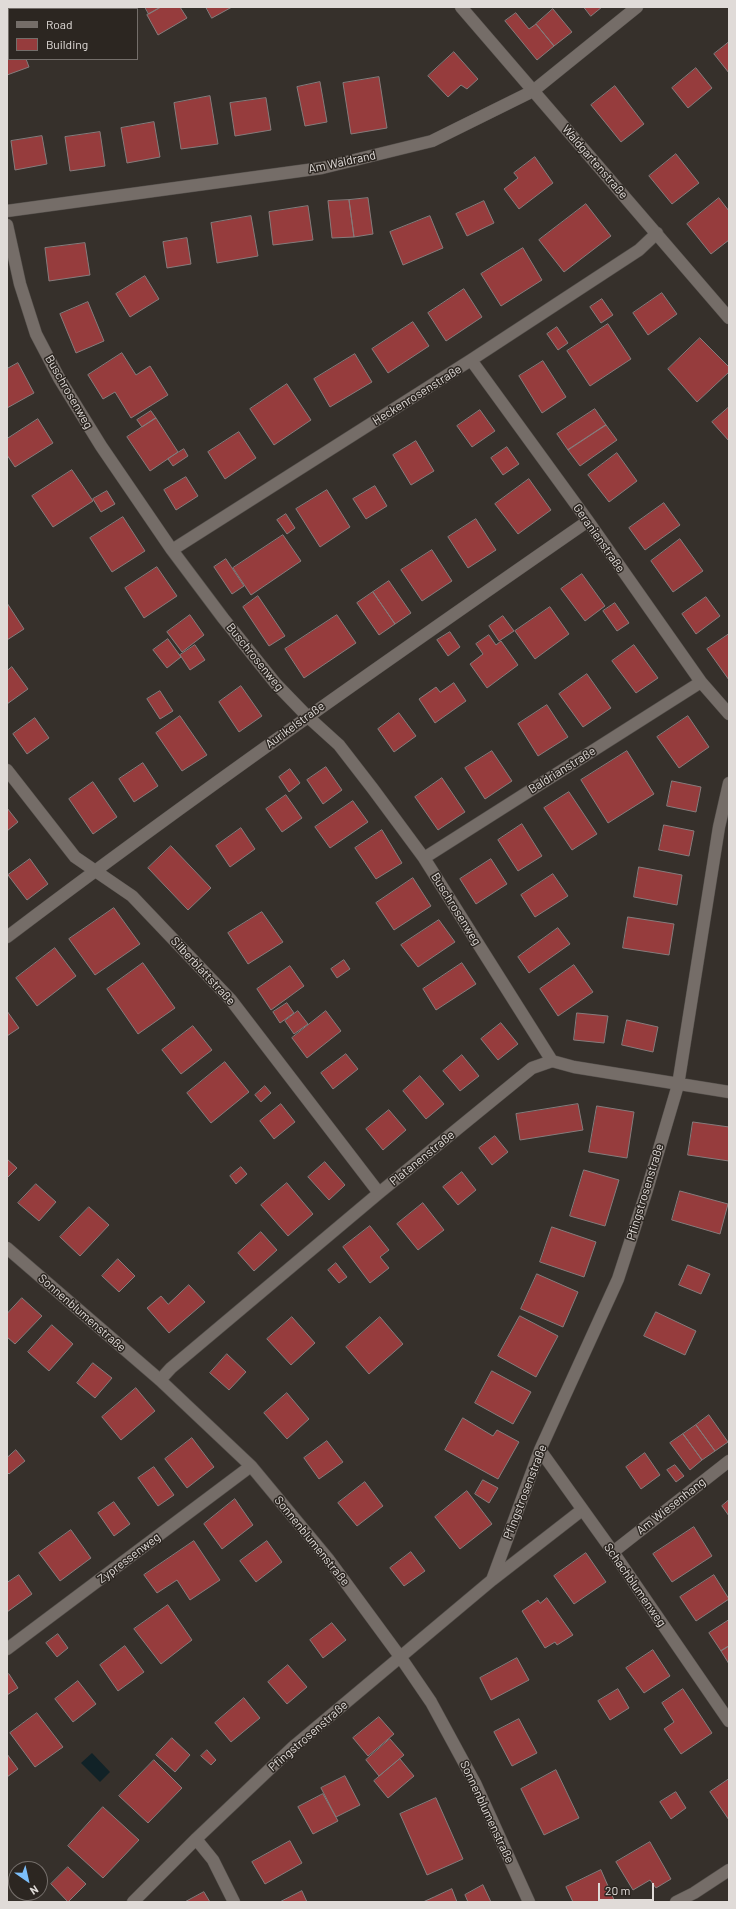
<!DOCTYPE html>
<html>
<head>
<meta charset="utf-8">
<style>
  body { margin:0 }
  #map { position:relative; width:736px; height:1909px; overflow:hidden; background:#36302b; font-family:Barlow,sans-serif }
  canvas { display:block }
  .frame { position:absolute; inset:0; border:8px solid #e0dbd8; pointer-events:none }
  .legend { position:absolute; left:8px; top:8px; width:130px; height:52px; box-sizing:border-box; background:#2c2621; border:1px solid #746e6a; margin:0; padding:5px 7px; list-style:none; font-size:12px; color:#e0dbd8 }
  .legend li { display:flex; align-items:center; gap:8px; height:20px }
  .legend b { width:20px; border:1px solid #746e6a }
  .north { position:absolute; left:8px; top:1861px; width:40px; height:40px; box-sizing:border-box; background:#2c2621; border:1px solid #746e6a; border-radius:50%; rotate:146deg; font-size:11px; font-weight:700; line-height:16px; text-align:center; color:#e0dbd8 }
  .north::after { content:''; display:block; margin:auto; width:14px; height:18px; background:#7cbef9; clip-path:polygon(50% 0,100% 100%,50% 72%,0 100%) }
  .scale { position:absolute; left:598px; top:1883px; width:56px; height:18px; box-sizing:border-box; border:2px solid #e0dbd8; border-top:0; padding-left:5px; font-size:12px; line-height:14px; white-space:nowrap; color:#e0dbd8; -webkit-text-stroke:3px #2c2621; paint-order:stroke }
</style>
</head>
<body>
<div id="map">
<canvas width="736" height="1909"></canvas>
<div class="frame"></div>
<ul class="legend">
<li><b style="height:5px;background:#756d68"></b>Road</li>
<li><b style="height:11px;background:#963c3d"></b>Building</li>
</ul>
<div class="north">N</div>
<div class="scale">20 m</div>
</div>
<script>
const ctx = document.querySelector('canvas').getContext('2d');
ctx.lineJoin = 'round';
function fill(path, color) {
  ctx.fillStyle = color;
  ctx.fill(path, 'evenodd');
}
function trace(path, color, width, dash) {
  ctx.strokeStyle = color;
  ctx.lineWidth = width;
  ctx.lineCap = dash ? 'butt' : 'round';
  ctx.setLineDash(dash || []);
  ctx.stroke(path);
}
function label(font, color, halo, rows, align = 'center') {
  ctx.font = font + ' Barlow,sans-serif';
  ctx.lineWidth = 3;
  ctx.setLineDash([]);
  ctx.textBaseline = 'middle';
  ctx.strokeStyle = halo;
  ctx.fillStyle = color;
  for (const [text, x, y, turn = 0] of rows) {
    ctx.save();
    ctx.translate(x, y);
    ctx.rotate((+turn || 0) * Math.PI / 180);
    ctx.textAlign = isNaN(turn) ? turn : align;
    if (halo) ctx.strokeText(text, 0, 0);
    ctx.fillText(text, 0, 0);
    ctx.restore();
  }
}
fill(new Path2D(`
  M92 1753 110 1772 100 1782 81 1763Z`), '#112227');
const building = new Path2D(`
  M145 7H161L149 14Z
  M161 7H180L187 18 158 35 147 15Z
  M206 7H232L212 18Z
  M584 7H602L591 16Z
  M553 9 572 32 554 46 536 24Z
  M516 13 529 29 536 24 554 46 537 60 505 21Z
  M9 39V59H26L29 67 7 75V40Z
  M729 42V73L714 54Z
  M454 52 478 79 467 89 461 85 448 97 428 76Z
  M696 68 712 88 688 108 672 88Z
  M379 77 387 128 351 134 343 83Z
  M320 82 327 122 305 126 297 87Z
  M615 86 644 124 621 142 591 105Z
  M210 96 218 144 181 149 174 103Z
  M266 98 271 130 235 136 230 103Z
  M154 122 160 157 127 163 121 128Z
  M100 132 105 166 70 171 65 137Z
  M42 136 47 164 15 170 11 141Z
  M676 154 699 183 672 204 649 176Z
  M535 157 553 183 519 209 504 189 518 178 514 173Z
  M368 198 373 234 354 237 349 200Z
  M719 198 729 211V240L711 254 687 224Z
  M349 200 354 237 332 238 328 201Z
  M484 201 494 223 467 236 456 214Z
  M586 204 611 236 564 272 539 240Z
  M308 206 313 240 273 245 269 212Z
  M251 216 258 256 217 263 211 223Z
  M430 216 443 248 403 265 390 232Z
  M187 238 191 264 167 268 163 242Z
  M85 243 90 275 49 281 45 248Z
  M523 248 542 280 501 306 481 274Z
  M145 276 159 299 130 317 116 294Z
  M464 289 482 317 446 341 428 313Z
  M662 293 677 314 648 335 633 313Z
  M602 299 613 315 601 323 590 307Z
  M88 302 104 341 76 353 60 314Z
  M413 322 429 346 388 373 372 349Z
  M608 324 631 359 590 386 567 351Z
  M557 327 568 343 558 350 547 334Z
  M700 338 729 367V372L697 402 668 369Z
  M122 353 136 375 150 366 168 395 131 418 115 392 103 399 88 375Z
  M355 354 372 382 330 407 314 379Z
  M543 361 566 397 542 413 519 376Z
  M18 363 34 393 7 408V369Z
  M287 384 311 420 274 445 250 409Z
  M729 407V441L712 422Z
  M595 409 606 425 568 450 557 434Z
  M480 410 495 431 472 447 457 426Z
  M151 411 156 418 142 427 137 420Z
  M156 418 178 452 150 471 127 437Z
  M38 419 53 443 15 467 7 455V439Z
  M606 425 617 440 580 466 568 450Z
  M239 432 256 458 225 479 208 452Z
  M416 441 434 471 411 485 393 455Z
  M507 447 519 464 503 475 491 458Z
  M184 449 188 456 173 466 168 459Z
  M617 453 637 481 609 502 588 475Z
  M72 470 93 501 53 527 32 496Z
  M186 477 198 496 176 510 164 490Z
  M529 479 551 510 518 534 495 504Z
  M375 486 387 506 366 519 353 499Z
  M327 490 350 527 320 547 296 509Z
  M107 491 115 504 101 512 93 499Z
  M664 503 680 525 645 550 629 528Z
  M286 514 295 528 287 534 277 520Z
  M123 517 145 551 112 572 90 538Z
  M476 519 496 550 468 568 448 537Z
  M283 535 301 561 251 595 233 568Z
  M680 539 703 571 673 592 651 561Z
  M432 550 452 581 422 601 401 570Z
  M226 559 244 586 232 594 214 567Z
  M157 567 177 596 144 618 125 588Z
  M582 574 605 606 585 621 561 589Z
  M389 581 411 613 395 624 373 592Z
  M373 592 395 624 379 635 357 603Z
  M258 596 285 636 269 646 243 607Z
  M706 597 720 616 696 634 682 614Z
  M7 603 24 629 7 640Z
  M615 603 629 623 617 631 603 611Z
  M550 607 569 634 535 659 515 631Z
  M190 615 204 635 182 652 167 632Z
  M337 615 356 643 304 678 285 649Z
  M503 616 514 631 499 641 489 626Z
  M450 632 460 647 448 656 437 640Z
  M729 634V680L707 649Z
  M489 635 496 645 501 641 518 665 487 688 470 664 483 654 476 644Z
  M168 639 181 657 167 668 153 650Z
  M195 645 205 660 190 670 180 655Z
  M634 645 658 678 636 693 612 661Z
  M12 667 28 689 7 704V671Z
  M587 674 611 708 583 727 559 694Z
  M454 683 466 701 435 723 419 699 436 687 440 692Z
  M241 686 262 716 239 732 219 702Z
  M160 691 173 711 160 719 147 699Z
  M547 705 568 737 538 756 518 724Z
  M399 713 416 736 394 752 378 729Z
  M180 716 207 755 182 771 156 733Z
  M688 716 709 747 679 768 657 737Z
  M35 718 49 738 27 754 13 734Z
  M492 751 512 781 485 799 465 768Z
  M627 751 654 794 608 823 581 780Z
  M143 763 158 786 134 802 119 779Z
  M326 767 342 790 323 804 307 780Z
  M290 769 300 783 289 792 279 777Z
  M442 778 465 812 438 830 415 797Z
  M672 781 701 787 696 812 667 806Z
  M93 782 117 817 93 834 69 799Z
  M569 792 597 834 572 850 544 808Z
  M286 795 302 818 282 832 266 809Z
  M353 801 368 822 330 848 315 827Z
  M7 808 18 822 7 831Z
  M522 824 542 856 518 871 498 840Z
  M664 825 694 831 689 856 659 850Z
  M241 828 255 849 230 867 216 846Z
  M382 830 402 863 376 879 355 848Z
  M171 846 211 888 188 910 148 868Z
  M30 859 48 884 27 900 8 875Z
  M491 859 507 884 476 904 460 879Z
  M639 867 682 875 677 905 634 897Z
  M553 874 568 896 535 917 521 895Z
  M413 878 431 906 394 930 376 903Z
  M114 908 140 944 95 975 69 939Z
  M262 912 283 942 248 964 228 933Z
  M628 917 674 924 669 955 623 948Z
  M439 920 455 942 418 967 401 945Z
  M558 928 570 944 529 973 518 957Z
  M55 948 76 976 37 1006 16 978Z
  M344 960 350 969 337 978 331 969Z
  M143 963 175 1008 138 1034 107 989Z
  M462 963 476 984 436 1010 423 989Z
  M574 965 593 992 558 1016 540 989Z
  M290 966 304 986 271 1010 257 989Z
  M287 1003 294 1013 280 1023 273 1012Z
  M7 1011 19 1028 7 1036Z
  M298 1011 308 1024 294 1034 285 1021Z
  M326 1011 341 1031 307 1058 292 1038Z
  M577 1013 608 1016 604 1043 574 1040Z
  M627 1020 658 1027 653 1052 622 1045Z
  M501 1023 518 1044 498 1060 481 1039Z
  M193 1026 212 1050 181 1074 162 1050Z
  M346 1054 358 1069 333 1089 321 1073Z
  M462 1055 479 1076 460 1091 443 1071Z
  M225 1062 249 1092 211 1123 187 1093Z
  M420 1076 444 1104 426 1119 403 1091Z
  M265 1086 271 1093 261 1102 255 1095Z
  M281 1104 295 1122 274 1139 260 1121Z
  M578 1104 583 1130 520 1140 516 1114Z
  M597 1106 634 1112 627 1158 589 1152Z
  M389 1110 406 1130 383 1150 366 1129Z
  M693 1122 729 1127V1161L688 1155Z
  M495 1136 508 1152 492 1165 479 1148Z
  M7 1159 17 1168 7 1178Z
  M325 1162 345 1185 329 1200 308 1177Z
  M241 1167 247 1174 236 1184 230 1176Z
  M584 1170 619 1180 605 1226 570 1216Z
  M462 1172 476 1190 458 1205 443 1187Z
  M287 1183 313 1214 288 1236 261 1205Z
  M36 1184 56 1202 39 1221 18 1203Z
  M680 1191 728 1204 720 1234 672 1220Z
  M423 1203 444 1230 418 1250 397 1224Z
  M89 1207 109 1225 80 1256 60 1237Z
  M370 1226 389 1250 380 1257 389 1268 370 1283 343 1247Z
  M552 1227 596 1242 584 1277 540 1262Z
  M261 1232 277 1250 254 1271 238 1253Z
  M118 1259 135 1276 119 1292 102 1276Z
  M336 1263 347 1277 339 1283 328 1270Z
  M688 1265 710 1274 701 1294 679 1285Z
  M537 1274 578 1292 563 1327 521 1309Z
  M189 1285 205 1302 169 1333 147 1308 161 1296 168 1304Z
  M22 1298 42 1316 15 1344 7 1337V1314Z
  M656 1312 696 1331 685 1355 644 1336Z
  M520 1316 558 1336 536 1377 498 1356Z
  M292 1317 315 1343 291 1365 267 1339Z
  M380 1317 403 1344 369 1374 346 1347Z
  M52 1325 73 1344 49 1371 28 1352Z
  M227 1354 246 1372 229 1390 210 1373Z
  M93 1363 112 1378 95 1398 77 1383Z
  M492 1371 531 1392 513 1424 475 1403Z
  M136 1388 155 1411 121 1440 102 1417Z
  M287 1393 309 1419 287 1439 264 1413Z
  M709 1415 728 1442 715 1451 696 1425Z
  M463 1418 493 1436 497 1430 519 1442 498 1479 445 1450Z
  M696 1425 715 1451 702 1460 683 1434Z
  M683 1434 702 1460 690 1470 670 1443Z
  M192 1438 214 1467 187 1488 165 1459Z
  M327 1441 343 1462 319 1479 304 1458Z
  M16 1450 25 1461 9 1474 7 1472V1458Z
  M645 1453 660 1475 641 1489 626 1467Z
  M675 1465 684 1476 676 1482 667 1470Z
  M154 1467 174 1495 158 1506 138 1478Z
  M483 1480 498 1488 489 1503 475 1494Z
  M365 1482 383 1506 357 1526 338 1503Z
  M467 1491 492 1524 460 1549 435 1517Z
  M235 1499 253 1525 222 1549 204 1524Z
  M729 1500V1516L722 1506Z
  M114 1502 130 1524 114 1536 98 1513Z
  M694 1527 712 1556 672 1582 653 1554Z
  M71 1530 91 1558 60 1581 39 1553Z
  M194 1541 220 1580 190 1600 177 1580 157 1593 144 1575Z
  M267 1541 282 1562 256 1582 240 1561Z
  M411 1552 425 1571 404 1586 390 1568Z
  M586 1553 606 1582 574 1604 554 1576Z
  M19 1575 32 1594 7 1612V1583Z
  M714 1575 729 1599 696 1621 680 1597Z
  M547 1598 573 1635 557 1645 555 1642 545 1648 522 1611 538 1600 540 1603Z
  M168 1605 192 1640 161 1664 134 1629Z
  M729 1620V1646L721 1651 709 1633Z
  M332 1623 346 1640 323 1658 310 1640Z
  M58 1634 68 1648 57 1657 46 1643Z
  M125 1646 144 1672 118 1691 100 1665Z
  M729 1646V1664L721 1651Z
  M653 1650 670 1676 644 1693 626 1668Z
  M517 1658 529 1680 491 1700 480 1678Z
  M288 1665 307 1687 287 1704 268 1682Z
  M9 1674 18 1688 7 1695V1675Z
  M78 1681 96 1704 73 1722 55 1699Z
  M618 1689 629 1708 610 1720 598 1701Z
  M683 1689 712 1733 681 1754 664 1729 674 1722 662 1703Z
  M244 1698 260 1718 231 1742 215 1723Z
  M37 1713 63 1747 35 1767 10 1733Z
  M379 1717 394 1734 368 1756 353 1738Z
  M519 1719 537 1753 512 1766 494 1732Z
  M172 1738 190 1755 175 1772 156 1755Z
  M390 1739 404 1755 379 1776 366 1760Z
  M207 1750 216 1760 211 1765 201 1756Z
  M7 1754 18 1769 7 1777Z
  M400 1759 414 1776 388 1798 374 1781Z
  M154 1760 182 1788 148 1823 119 1796Z
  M556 1770 579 1818 544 1835 521 1789Z
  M345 1776 360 1805 336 1817 321 1788Z
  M729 1779V1820L710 1792Z
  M676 1792 686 1808 671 1819 660 1802Z
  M323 1794 338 1821 313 1834 298 1807Z
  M436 1798 463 1859 427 1875 400 1814Z
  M103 1807 139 1840 103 1878 68 1846Z
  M290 1841 302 1863 265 1884 252 1862Z
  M650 1842 671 1879 656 1888 650 1880 633 1890 616 1862Z
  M68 1867 86 1884 68 1902 51 1884Z
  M601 1870 615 1902H573L566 1887Z
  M483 1885 491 1902H468L465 1895Z
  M452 1889 457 1902H423L434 1897Z
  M302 1891 307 1902H280Z
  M204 1892 210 1902H185Z`);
fill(building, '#963c3d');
trace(building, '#867c7c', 1);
const minor = new Path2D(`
  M461 7 729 318
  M7 211 322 168 432 141 533 91 637 7
  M7 225 20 284 36 334 59 378 101 446 172 550 223 618 276 684 307 716 339 745 373 789 424 858 552 1061
  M471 360 588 521 701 682 729 714
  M172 550 471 360 639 250 657 233
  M7 770 75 857 132 896 231 1000 379 1193
  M424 858 701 682
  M7 937C197 793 392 657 588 521
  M7 1248 160 1380 251 1466 329 1560 401 1658 431 1702 475 1783 529 1902
  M160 1380 171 1368 379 1193 532 1068 552 1061 574 1067 729 1092
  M540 1450 613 1552 729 1721
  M613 1552 729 1461
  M492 1580 540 1450 618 1279 646 1193 678 1085 719 827 729 783
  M7 1649 251 1466
  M196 1839 213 1860 234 1902
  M133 1902 196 1839 293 1747 492 1580 582 1510
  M676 1902 694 1893 729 1870`);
trace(minor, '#544f4b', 13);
trace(minor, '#756d68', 12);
label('12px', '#e0dbd8', '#2c2621', [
  ["Am Waldrand",342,162,-12],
  ["Waldgartenstraße",595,162,49],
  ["Buschrosenweg",69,392,60],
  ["Heckenrosenstraße",417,395,-32],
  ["Geranienstraße",599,538,55],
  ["Buschrosenweg",255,657,51],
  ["Aurikelstraße",295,725,-36],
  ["Baldrianstraße",562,770,-32],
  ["Buschrosenweg",456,909,58],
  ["Silberblattstraße",203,971,47],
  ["Platanenstraße",422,1158,-39],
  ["Pfingstrosenstraße",645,1192,-73],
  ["Sonnenblumenstraße",82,1313,41],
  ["Pfingstrosenstraße",525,1492,-69],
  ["Am Wiesenhang",671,1506,-38],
  ["Sonnenblumenstraße",312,1541,51],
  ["Zypressenweg",129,1558,-37],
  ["Schachblumenweg",635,1585,55],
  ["Pfingstrosenstraße",308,1736,-41],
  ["Sonnenblumenstraße",487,1812,65]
]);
</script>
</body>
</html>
